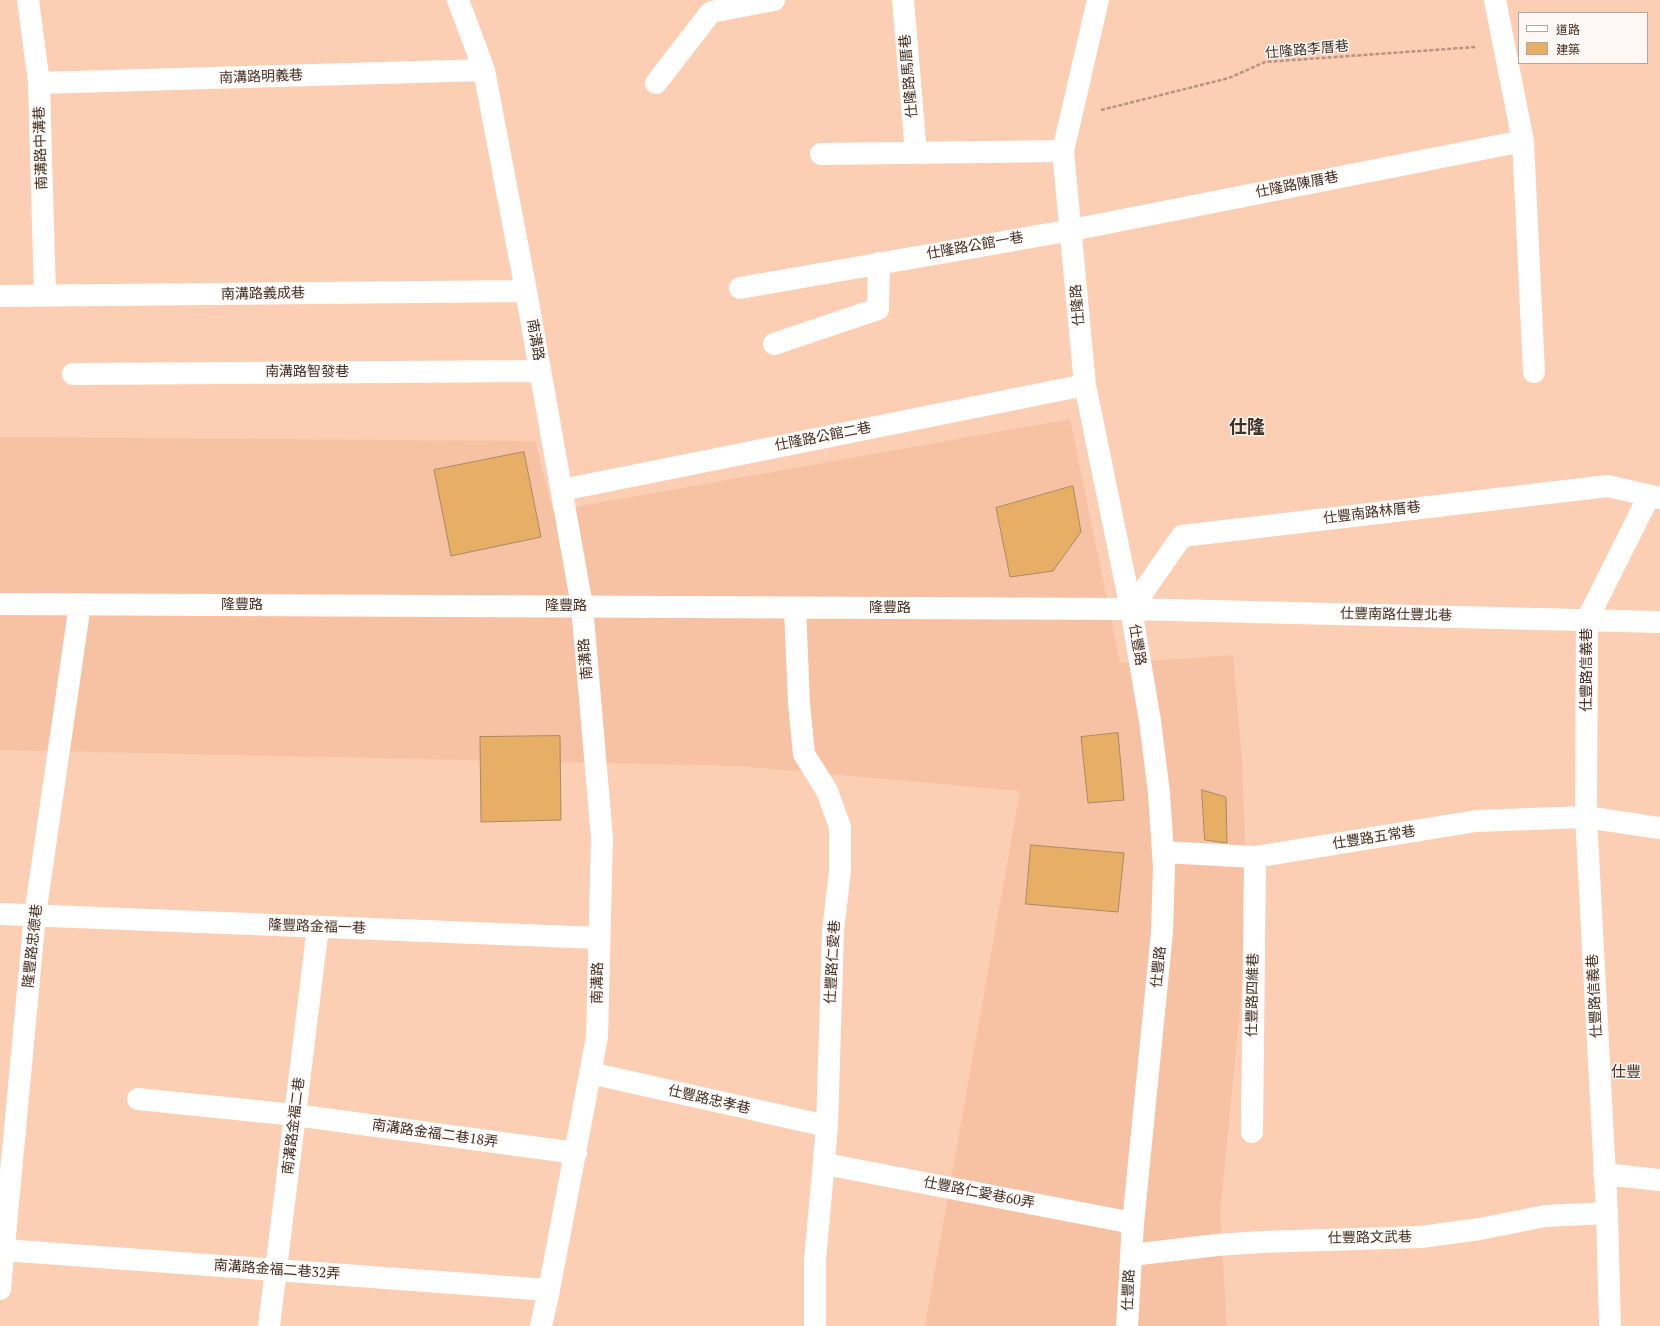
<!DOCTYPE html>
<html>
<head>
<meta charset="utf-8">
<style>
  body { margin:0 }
  #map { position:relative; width:1660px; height:1326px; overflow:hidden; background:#fcceb3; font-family:"PT Serif","Noto Sans TC",serif }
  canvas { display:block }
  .legend { position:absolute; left:1518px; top:12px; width:130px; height:52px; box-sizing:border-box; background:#fdf8f6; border:1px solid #b2a8a3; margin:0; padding:5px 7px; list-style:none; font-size:12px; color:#423126 }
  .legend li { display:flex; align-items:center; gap:8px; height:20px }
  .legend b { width:20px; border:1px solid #b2a8a3 }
</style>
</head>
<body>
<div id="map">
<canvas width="1660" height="1326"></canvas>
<ul class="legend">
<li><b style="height:5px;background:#fff"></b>道路</li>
<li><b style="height:11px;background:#e7ae66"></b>建築</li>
</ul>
</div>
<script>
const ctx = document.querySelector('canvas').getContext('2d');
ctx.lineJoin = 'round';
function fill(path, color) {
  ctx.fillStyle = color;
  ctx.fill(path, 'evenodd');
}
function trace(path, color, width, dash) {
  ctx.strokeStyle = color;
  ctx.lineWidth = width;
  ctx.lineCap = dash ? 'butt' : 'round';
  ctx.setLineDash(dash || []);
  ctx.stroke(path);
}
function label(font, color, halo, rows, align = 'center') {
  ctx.font = font + ' "PT Serif","Noto Sans TC",serif';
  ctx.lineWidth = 3;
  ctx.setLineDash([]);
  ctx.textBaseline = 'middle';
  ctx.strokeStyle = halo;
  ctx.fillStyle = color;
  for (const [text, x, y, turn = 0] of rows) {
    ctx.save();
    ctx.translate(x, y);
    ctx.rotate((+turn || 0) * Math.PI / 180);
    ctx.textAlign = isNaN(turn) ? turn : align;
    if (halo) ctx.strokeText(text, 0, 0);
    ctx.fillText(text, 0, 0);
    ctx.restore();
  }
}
fill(new Path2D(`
  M1070 419 1120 663 1233 655 1242 760 1248 926 1220 1214 1227 1326H925L1020 791 739 766 0 750V437L535 441 553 511Z`), '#f7c2a4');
const building = new Path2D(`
  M524 452 541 537 451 556 434 470Z
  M1073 486 1081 532 1053 571 1010 577 996 508Z
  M1118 733 1124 800 1088 803 1081 737Z
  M560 736 561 820 481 822 480 737Z
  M1202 790 1226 797 1227 843 1205 840Z
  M1031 845 1124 853 1118 912 1026 904Z`);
fill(building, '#e7ae66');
trace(building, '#a98a65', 1);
trace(new Path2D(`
  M1101 110 1229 78 1265 62 1476 47`), '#b7947f', 2.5, [4, 2]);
trace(new Path2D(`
  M28 0 39 83 45 296
  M458 0 484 70 526 291 582 606 602 838 597 1037 549 1290 541 1326
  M903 0 916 153
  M1098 0 1063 151 1085 385 1131 609 1150 721 1159 793 1164 868 1162 932 1133 1223 1127 1326
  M1495 0 1523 141 1534 372
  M39 83 484 70
  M656 83 711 12 774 0
  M821 154 1063 151
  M740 288 1072 230 1523 141
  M0 296 526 291
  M774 344 878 309 879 263
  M73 374 540 371
  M562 490 1085 385
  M0 604 1131 609 1660 622
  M795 608 799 704 804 754 827 791 840 827V871L833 931 827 1126 815 1261V1326
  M1131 609 1182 536 1608 486 1660 498
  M1163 852 1255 857 1476 821 1586 817 1660 828
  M0 914 599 938
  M590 1073 827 1126
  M138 1099 295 1115 576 1153
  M1252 1132 1255 857
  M825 1164 1133 1223
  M1604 1174 1660 1180
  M4 1250 549 1290
  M1131 1255 1217 1245 1261 1242 1421 1237 1480 1229 1545 1216 1607 1213
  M0 1289 35 915 80 604
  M269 1326 318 927
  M1610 1326 1607 1213 1586 817 1587 620 1649 496`), '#fff', 22);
label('14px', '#423126', '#fdf8f6', [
  ["仕隆路李厝巷",1307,50,-5],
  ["仕隆路馬厝巷",909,76,-95],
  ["南溝路明義巷",261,77,-2],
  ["南溝路中溝巷",41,148,-92],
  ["仕隆路陳厝巷",1297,185,-11],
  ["仕隆路公館一巷",975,246,-10],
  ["南溝路義成巷",263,294,-1],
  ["仕隆路",1078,305,-95],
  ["南溝路",535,340,80],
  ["南溝路智發巷",307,372],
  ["仕隆路公館二巷",823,437,-11],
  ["仕豐南路林厝巷",1372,513,-7],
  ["隆豐路",242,605],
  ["隆豐路",566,606],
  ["隆豐路",890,608],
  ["仕豐南路仕豐北巷",1396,615,1],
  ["仕豐路",1137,645,80],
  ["南溝路",586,659,-95],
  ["仕豐路信義巷",1587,670,-90],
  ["仕豐路五常巷",1374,838,-9],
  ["隆豐路金福一巷",317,927,2],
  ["隆豐路忠德巷",33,946,-84],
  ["仕豐路仁愛巷",833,962,-87],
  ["仕豐路",1159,967,-84],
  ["南溝路",598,983,-89],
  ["仕豐路四維巷",1253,995,-89],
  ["仕豐路信義巷",1595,996,-93],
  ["仕豐路忠孝巷",709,1100,13],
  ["南溝路金福二巷",294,1126,-83],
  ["南溝路金福二巷18弄",435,1134,8],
  ["仕豐路仁愛巷60弄",979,1193,11],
  ["仕豐路文武巷",1370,1238,-1],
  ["南溝路金福二巷32弄",277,1270,4],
  ["仕豐路",1129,1290,-87]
]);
label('15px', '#423126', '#fdf8f6', [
  ["仕豐",1626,1073]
]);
label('bold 18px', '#423126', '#fdf8f6', [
  ["仕隆",1247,428]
]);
</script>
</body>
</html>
